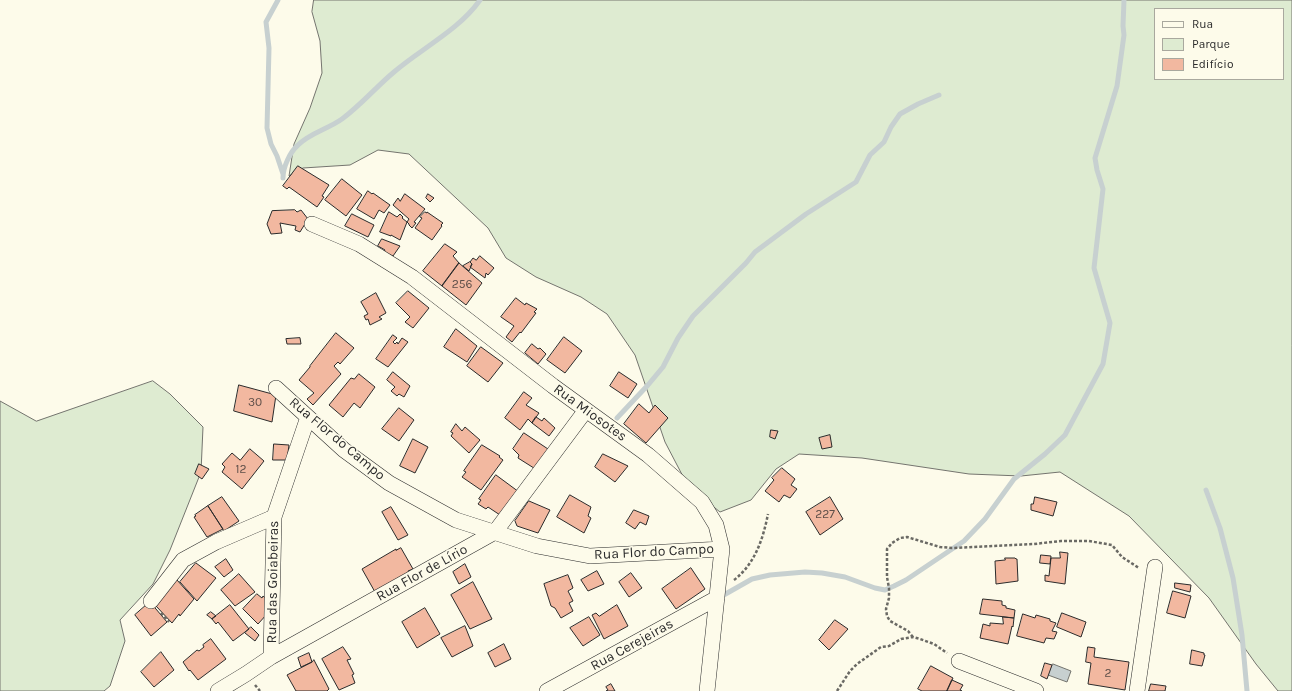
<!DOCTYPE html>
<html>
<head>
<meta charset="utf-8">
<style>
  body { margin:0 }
  #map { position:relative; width:1292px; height:691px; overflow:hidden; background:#fdfbea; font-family:Karla,sans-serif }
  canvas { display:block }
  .legend { position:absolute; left:1154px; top:8px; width:130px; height:72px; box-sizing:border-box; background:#fdfbea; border:1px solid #a9a89e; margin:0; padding:5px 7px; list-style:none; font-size:12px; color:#2b2b2b }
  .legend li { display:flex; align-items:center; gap:8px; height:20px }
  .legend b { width:20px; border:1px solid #a9a89e }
</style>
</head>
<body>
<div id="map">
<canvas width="1292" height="691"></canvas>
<ul class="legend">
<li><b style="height:5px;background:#fdfbea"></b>Rua</li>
<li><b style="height:11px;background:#deebd1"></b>Parque</li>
<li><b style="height:11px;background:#f2b8a0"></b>Edifício</li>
</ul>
</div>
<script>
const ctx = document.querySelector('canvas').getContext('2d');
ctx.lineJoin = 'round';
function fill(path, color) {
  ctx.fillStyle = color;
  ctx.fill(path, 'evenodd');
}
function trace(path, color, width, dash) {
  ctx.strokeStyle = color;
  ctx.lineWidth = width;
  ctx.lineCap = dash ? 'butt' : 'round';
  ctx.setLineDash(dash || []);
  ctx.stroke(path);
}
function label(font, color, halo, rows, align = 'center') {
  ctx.font = font + ' Karla,sans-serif';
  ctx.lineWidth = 3;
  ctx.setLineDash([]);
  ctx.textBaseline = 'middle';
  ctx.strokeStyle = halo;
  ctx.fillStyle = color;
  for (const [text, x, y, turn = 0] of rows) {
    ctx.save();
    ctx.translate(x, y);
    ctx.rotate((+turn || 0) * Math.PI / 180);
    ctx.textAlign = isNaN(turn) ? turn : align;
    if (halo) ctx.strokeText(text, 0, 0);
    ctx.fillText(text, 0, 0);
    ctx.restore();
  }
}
const green = new Path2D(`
  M314 0H1292V691H1278L1256 664 1209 598 1129 516 1060 472 1021 476 969 474 862 458 799 454 776 469 751 500 720 512 688 486 665 442 635 355 607 314 581 297 536 277 506 258 488 228 409 154 378 150 350 165 303 168 289 176 294 144 310 108 322 73 320 41 312 12ZM1155 9H1283V79H1155Z
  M153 381 170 394 203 427 201 472 170 550 153 584 120 620 125 641 110 686 104 691H0V401L36 421Z`);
fill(green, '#deebd1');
trace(green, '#74746e', 1);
const water = new Path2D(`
  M1053 664 1071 671 1067 682 1048 675Z`);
fill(water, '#c7d0d0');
trace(water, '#74746e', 1);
trace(new Path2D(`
  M278 0 266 22 269 48 267 128 271 144 277 156 283 174
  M283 178C283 167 290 152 298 145 310 133 328 129 342 119 361 105 376 87 394 72 422 48 459 30 480 0
  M617 418 648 385 663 367 678 338 693 316 746 263 755 252 806 214 856 182 870 155 884 142 891 127 900 114 918 104 939 95
  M1206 490 1220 528 1233 578 1242 635 1247 691
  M722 596 752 579 770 575 805 572 822 573 845 577 875 588 885 590 894 586 906 580 964 541 985 519 1014 479 1045 454 1065 435 1103 364 1110 323 1094 268 1103 189 1097 170 1095 158 1117 86 1124 35 1123 26 1124 0`), '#c7d0d0', 5);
const building = new Path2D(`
  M298 166 329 185 322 196 324 197 317 207 289 187 287 189 283 186Z
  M342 179 362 195 346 216 325 200Z
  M368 191 372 194 373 193 390 205 384 213 379 210 374 219 357 209Z
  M405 194 425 209 414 222 416 223 412 228 409 225V224L407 222 409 219 393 205 398 198 400 201Z
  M428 194 434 198 430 202 426 198Z
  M295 210 297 212 301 210 308 219 300 232 295 230 296 226 280 223 282 233 271 234 267 224 272 211Z
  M389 212 397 217 400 214 403 217 402 218 407 222 400 240 391 235V236L380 232Z
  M425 212 427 213V212L443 223 441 225 442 226 432 240 415 228 422 218 420 217Z
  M352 214 374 225 368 237 345 226Z
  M382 239 400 246 393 256 384 252 385 250 378 246Z
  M445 244 457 252 453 256 459 263 442 286 423 271Z
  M480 256 494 268 488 275 486 273 485 278 470 267 472 264 470 262 473 258 476 260Z
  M470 262 472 264 469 271 463 266Z
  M459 263 482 283 466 305 442 286Z
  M408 291 429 308 413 328 405 322 410 317 396 303Z
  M376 293 386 313 379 317 382 319 370 325 368 319 366 320 364 316 368 314 361 302Z
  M516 298 525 305 526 303 537 309 534 312 536 313 521 333 520 332 512 342 506 337 514 326 501 317Z
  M456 329 477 346 467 362 444 347Z
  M336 333 354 348 340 364 338 362 334 366 341 374 313 405 307 399 314 393 299 380 310 367V366Z
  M393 335 397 338 393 342 395 344 397 342 398 344 402 338 408 342 388 367 376 359Z
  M564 337 582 351 565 373 547 360Z
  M300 338 301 344H287L286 339Z
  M532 344 538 349 540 348 546 354 538 364 525 353Z
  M481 347 503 363 488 382 467 366Z
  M393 372 410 386 404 397 399 394 397 396 391 391 395 387 387 380Z
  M619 372 637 384 628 398 610 386Z
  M359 374 375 387 360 408 354 403 343 417 329 405 351 378 354 379Z
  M239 385 276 395 272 422 234 411Z
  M524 392 532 398 526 405 539 413 532 423 528 419 520 430 505 418Z
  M639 404 649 413 655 405 668 418 646 443 624 424Z
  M399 408 414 420 399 441 382 429Z
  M536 417 542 421 544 418 555 428 549 436 532 423Z
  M456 424 462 431 465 427 480 440 469 453 451 436 453 433 451 432Z
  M771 430 778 431 775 439 770 437Z
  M524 433 551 451 537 470 518 458 519 455 513 449Z
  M830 435 832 447 822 449 819 438Z
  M413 439 428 447 415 473 400 466Z
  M274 444 289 445 287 460H273Z
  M482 445 500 456 499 457 503 460 481 490 462 477 466 472 464 471Z
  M250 449 264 461 242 489 222 472 225 467 222 464 232 453 240 460Z
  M603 454 628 466 615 482 595 467Z
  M199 464 209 469 202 479 195 474Z
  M782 468 795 479 791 485 797 489 790 498 784 495 779 502 765 491 774 480 772 478Z
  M496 475 519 492 500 515 488 507 486 509 478 504 481 500 479 499Z
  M570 495 591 507 588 516 591 518 584 533 557 517Z
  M222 497 239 521 224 531 208 506Z
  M830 497 843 519 820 535 806 512Z
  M1035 497 1057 502 1053 516 1031 510V504H1033Z
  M529 501 550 510 538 533 517 526 515 521Z
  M208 506 223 529 207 537 194 517 196 516 195 515Z
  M391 507 408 535 398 540 382 512Z
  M634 510 649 516 646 525 640 522 635 529 626 523Z
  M401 548 413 569 408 571 409 573 375 592 362 569 396 549V550Z
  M1060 552 1068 553 1065 584 1045 581V575L1049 576 1051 558H1060Z
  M1041 555 1051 556 1050 564 1040 563Z
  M1005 558H1015L1016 559H1017L1018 581 996 584 995 561 1005 560Z
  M226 559 233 570 224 577 215 567Z
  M196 563 216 578 197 601 180 582Z
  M465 564 471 577 459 584 453 572Z
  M691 568 705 589 676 609 662 589Z
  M597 571 604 584 588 591 581 580Z
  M631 573 642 588 629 597 619 582Z
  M239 574 255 592 235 606 221 590Z
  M568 575 573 588 568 591 573 601 569 603 573 611 561 618 555 608 551 606 544 584Z
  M177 580 194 599 180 616 179 614 172 623 156 606Z
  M473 582 492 619 470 629 451 595Z
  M1175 583 1191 585 1190 592 1175 588Z
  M1173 591 1191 596 1185 618 1167 613Z
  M257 594 262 598 263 596 269 601 267 614 258 624 243 609Z
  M983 599 1002 601V605L1006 606V608L1015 610 1014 618 980 614Z
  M150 602 167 622 151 636 135 615Z
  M230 605 249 629 233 641 218 622 216 624 212 619Z
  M617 605 628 626 604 639 592 615 596 613 599 616Z
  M425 608 440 634 417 648 402 622Z
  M211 612 216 616 212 619 207 615Z
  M1062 613 1086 622 1081 637 1057 627Z
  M1023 614 1035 618 1036 615 1050 619V621L1056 623 1052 631 1057 632 1054 639 1046 638 1044 643 1017 636Z
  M589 617 600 635 583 646 570 628Z
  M1003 617 1014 618 1013 627 1012 626 1008 644 980 638 983 624 990 626V623L1003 624Z
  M835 620 848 629 829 650 819 640Z
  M465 626 473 646 452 657 441 638Z
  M251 627 259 635 255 641 245 633Z
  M211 639 226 659 198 680 190 670 189 671 183 662 197 650 199 651 204 647 203 645Z
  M504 644 511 659 495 667 488 653Z
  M343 647 351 659 347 660 354 674 352 675 355 683 339 690 322 659Z
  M1088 647 1095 648 1094 657 1129 662 1125 690 1088 684 1091 663 1086 662Z
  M1192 650 1204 653V655H1205L1202 666 1190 664Z
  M161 652 174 670 154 687 141 672Z
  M309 653 312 662 301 667 298 658Z
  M314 660 329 689 327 691H296L287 675 312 662Z
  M1045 663 1052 665 1047 679 1041 676Z
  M931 666 953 678 947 691H922L918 689Z
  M952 680 963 685 960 690 962 691H947Z
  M611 684 615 691H606L608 690 606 687Z
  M1151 684 1166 686 1165 691H1149Z`);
fill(building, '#f2b8a0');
trace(building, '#2b2b2b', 1);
const street = new Path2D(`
  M312 224 359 244 412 277 553 386 648 455 702 502 716 525 722 549 707 691
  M276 388 344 450 389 483 456 520 537 546 590 556 722 549
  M151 601 183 560 216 542 274 517
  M271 657 274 517 308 417
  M959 661 1036 691
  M218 691 246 674 271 657 495 532 586 410
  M547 691 717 598
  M1137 691 1155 567`);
trace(street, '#2b2b2b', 16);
trace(new Path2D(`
  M734 580C755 564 763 539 768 514
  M161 613 169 622
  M913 637 908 631 890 621 887 616 886 609 889 598V588L887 577V549L892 543 900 538 907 537 940 547 952 548 1034 544 1061 541H1089L1112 545 1122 557 1139 568
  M255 685 260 691
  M837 691 850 671 857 664 881 647 889 646 901 639 913 637 920 639 934 644 947 653`), '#6a6964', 2.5, [3, 2]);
trace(street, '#fdfbea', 15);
label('12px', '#5d4e48', null, [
  ["256",462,285],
  ["30",255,403],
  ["12",241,470],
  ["227",825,515],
  ["2",1108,674]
]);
label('14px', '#2b2b2b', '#fdfbea', [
  ["Rua Miosotes",590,413,36],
  ["Rua Flor do Campo",337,439,40],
  ["Rua Flor do Campo",654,552,-3],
  ["Rua Flor de Lírio",422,573,-29],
  ["Rua das Goiabeiras",273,582,-89],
  ["Rua Cerejeiras",632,645,-29]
]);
</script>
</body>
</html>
